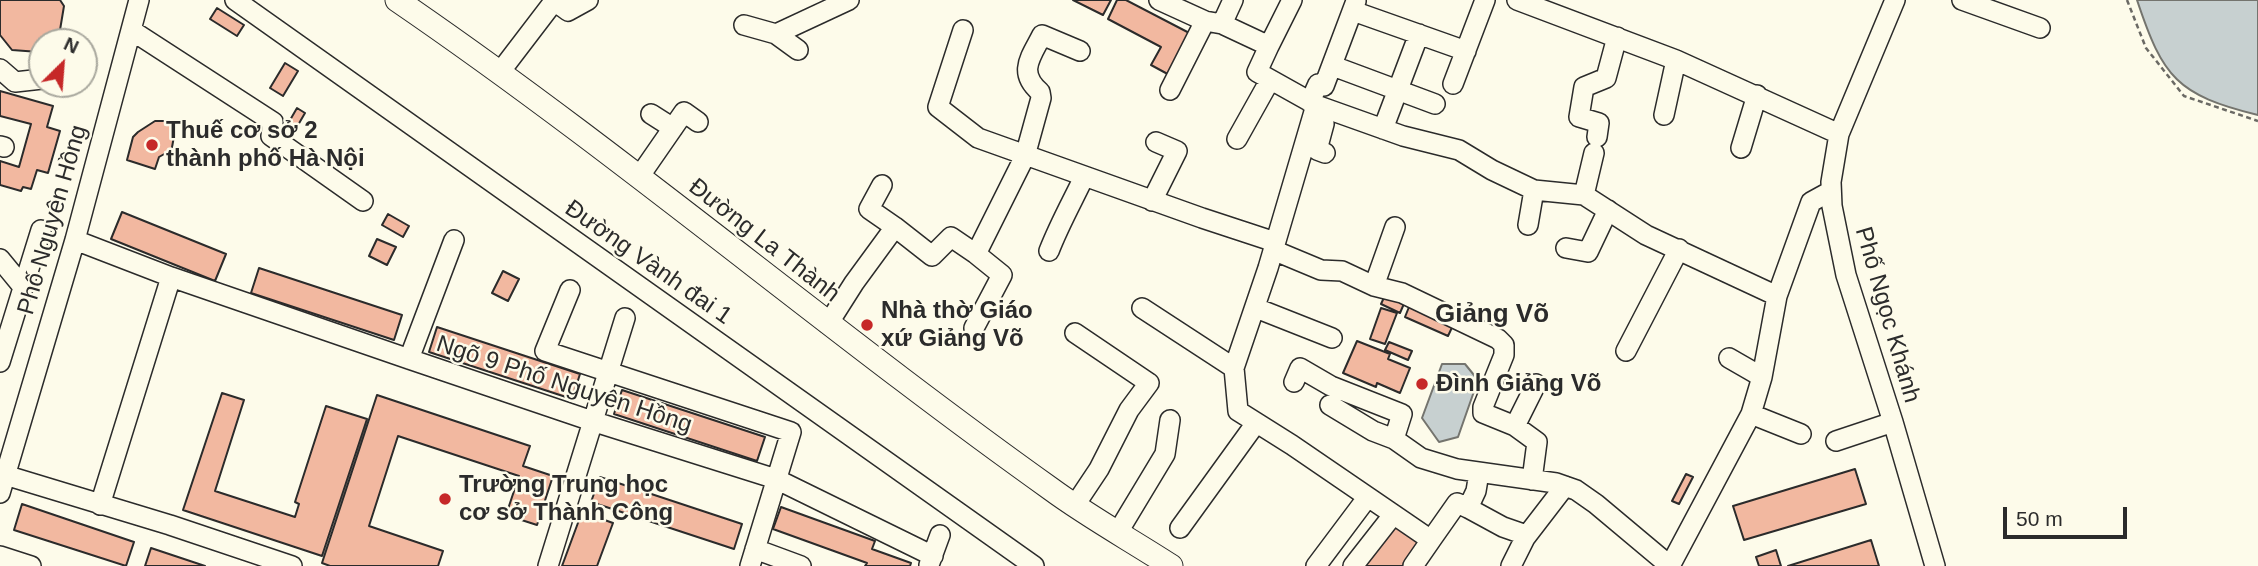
<!DOCTYPE html>
<html>
<head>
<meta charset="utf-8">
<style>
  body { margin:0 }
  #map { position:relative; width:2258px; height:566px; overflow:hidden; background:#fdfbea; font-family:Helvetica,sans-serif }
  canvas { display:block }
  .north { position:absolute; left:28px; top:28px; width:70px; height:70px; box-sizing:border-box; background:#fdfbea; border:2px solid #a9a89e; border-radius:50%; rotate:25deg; font-size:19px; font-weight:700; line-height:28px; text-align:center; color:#2b2b2b }
  .north::after { content:''; display:block; margin:auto; width:24px; height:32px; background:#c62828; clip-path:polygon(50% 0,100% 100%,50% 72%,0 100%) }
  .scale { position:absolute; left:2003px; top:507px; width:124px; height:32px; box-sizing:border-box; border:4px solid #2b2b2b; border-top:0; padding-left:9px; font-size:21px; line-height:24px; white-space:nowrap; color:#2b2b2b; -webkit-text-stroke:5px #fdfbea; paint-order:stroke }
</style>
</head>
<body>
<div id="map">
<canvas width="2258" height="566"></canvas>
<div class="north">N</div>
<div class="scale">50 m</div>
</div>
<script>
const ctx = document.querySelector('canvas').getContext('2d');
ctx.lineJoin = 'round';
function fill(path, color) {
  ctx.fillStyle = color;
  ctx.fill(path, 'evenodd');
}
function trace(path, color, width, dash) {
  ctx.strokeStyle = color;
  ctx.lineWidth = width;
  ctx.lineCap = dash ? 'butt' : 'round';
  ctx.setLineDash(dash || []);
  ctx.stroke(path);
}
function label(font, color, halo, rows, align = 'center') {
  ctx.font = font + ' Helvetica,sans-serif';
  ctx.lineWidth = 5;
  ctx.setLineDash([]);
  ctx.textBaseline = 'middle';
  ctx.strokeStyle = halo;
  ctx.fillStyle = color;
  for (const [text, x, y, turn = 0] of rows) {
    ctx.save();
    ctx.translate(x, y);
    ctx.rotate((+turn || 0) * Math.PI / 180);
    ctx.textAlign = isNaN(turn) ? turn : align;
    if (halo) ctx.strokeText(text, 0, 0);
    ctx.fillText(text, 0, 0);
    ctx.restore();
  }
}
const water = new Path2D(`
  M2137 0H2258V115C2177 95 2163 78 2137 0Z
  M1442 364H1465L1478 380 1458 437 1439 442 1422 418Z`);
fill(water, '#c7d0d0');
trace(water, '#74746e', 2);
const building = new Path2D(`
  M0 0H60L64 6 59 36 52 42H42V50L39 52 12 50 0 35Z
  M1073 0H1111L1103 15Z
  M1117 0H1126L1197 37 1175 78 1151 65 1161 47 1108 19Z
  M217 8 244 25 237 36 210 19Z
  M285 63 298 71 283 96 270 88Z
  M0 91 53 106 47 127 60 131 48 173 37 170 31 189 23 187 21 191 0 185V161L19 167 31 124 0 116Z
  M297 108 305 113 294 132 286 127Z
  M155 121H167L176 125 171 153H166L159 157 155 169 127 160 133 137 138 132Z
  M122 212 226 254 215 281 111 239Z
  M388 214 409 226 403 237 382 225Z
  M377 239 396 247 387 265 369 256Z
  M259 268 402 315 394 340 251 293Z
  M503 271 519 279 508 301 492 293Z
  M1387 291 1406 299 1400 313 1381 304Z
  M1411 302 1455 321 1448 336 1405 317Z
  M1381 308 1397 313 1385 344 1370 339Z
  M437 327 580 374 572 399 429 352Z
  M1357 341 1390 354 1388 359 1410 368 1400 393 1377 383 1376 387 1343 373Z
  M1389 342 1412 351 1408 360 1385 350Z
  M622 390 765 437 757 461 614 414Z
  M222 393 244 400 215 491 295 517 299 504 295 502 326 406 367 419 322 556 183 510Z
  M377 395 530 446 523 466 553 476 537 525 506 515 519 476 398 436 369 526 443 551 438 566H330L322 563Z
  M1855 469 1866 504 1744 540 1733 506Z
  M1686 474 1693 477 1679 504 1672 501Z
  M600 477 742 524 734 549 591 502Z
  M22 504 134 542 126 566 14 530Z
  M781 507 875 541 872 549 911 563 910 566H865L867 563 773 529Z
  M582 512 613 523 597 566H562Z
  M1397 520 1425 540 1406 566H1364Z
  M1871 540 1879 566H1788Z
  M151 548 205 566H145Z
  M1776 550 1781 566H1759L1756 557Z`);
fill(building, '#f2b8a0');
trace(building, '#2b2b2b', 2);
const minor = new Path2D(`
  M235 0 1034 566
  M553 0 568 11 588 0
  M1159 0 1205 21 1222 24 1233 0
  M1517 0 1676 60 1839 134
  M1895 0 1839 134 1831 182 1832 206 1846 275 1893 422 1935 566
  M1962 0 2040 28
  M1353 11 1466 51
  M1222 24 1269 46 1257 72 1316 105 1403 136 1459 150 1492 170 1534 190 1584 195 1646 235 1777 296
  M744 25 776 34 849 0
  M131 30 273 122 271 136 363 201
  M776 34 798 50
  M1269 46 1292 0
  M1333 66 1435 104
  M0 69 15 82 42 79
  M500 72 555 0
  M1453 84 1485 0
  M1170 90 1205 21
  M1310 102 1318 84 1324 86 1356 1
  M1316 105 1268 268 1234 368 1238 411 1292 445 1431 540 1457 503 1468 508 1476 491 1479 473
  M938 107 978 138 1202 218 1275 242
  M938 107 963 30
  M651 114 673 128
  M1664 115 1676 60
  M1324 124 1317 150 1325 153
  M1383 129 1419 34
  M1597 137 1599 123 1579 117 1584 87 1606 78 1617 37
  M1237 139 1270 80
  M0 146 4 147
  M1741 148 1757 95
  M639 177 684 112 698 122
  M882 185 869 209 895 227
  M1584 195 1594 153
  M1152 201 1177 151 1156 142
  M1528 225 1534 190
  M75 240 171 277 409 359 592 421 776 479 933 556
  M1566 248 1588 252 1608 210
  M1273 250 1321 270 1342 271 1374 286 1402 293 1498 339 1504 345V355L1483 407V413L1515 426 1537 442 1532 480
  M1049 251C1059 225 1072 202 1084 177
  M0 259 23 287
  M1374 286 1395 227
  M570 290 545 351 791 432 750 566
  M1142 308 1234 368
  M1256 308 1332 338
  M828 324 854 283 895 227 932 256 951 237 976 254 1025 156 1041 98 1040 92C1017 72 1031 57 1042 35L1080 51
  M974 328 1002 275 976 254
  M1626 351 1679 249
  M1729 358 1762 377
  M409 359 454 240
  M0 362 41 230
  M1294 382 1300 368 1331 386 1402 414 1394 439 1421 458 1457 469 1556 483 1576 490 1596 504 1670 566
  M1330 405 1373 431 1394 439
  M1751 414 1801 434
  M1515 426 1536 384
  M1836 441 1893 422
  M5 475 170 525 292 566
  M0 493 75 240 139 0
  M100 505 171 277
  M1075 505 1099 469 1129 410 1149 383 1075 333
  M1468 508 1503 527 1526 535
  M1180 528 1256 423
  M1118 532 1165 454 1170 420
  M755 549 801 566
  M0 556 31 566
  M929 565 940 535
  M548 566 625 318
  M1316 566 1367 498
  M1353 566 1393 515
  M1413 566 1431 540
  M1511 566 1525 538 1565 486
  M1670 566 1751 414 1762 377 1777 296 1811 202 1831 191`);
const major = new Path2D(`
  M397 0C622 154 829 331 1051 489 1089 517 1131 540 1171 566`);
trace(minor, '#2b2b2b', 22);
trace(major, '#2b2b2b', 25);
trace(new Path2D(`
  M2127 0 2146 48 2184 96 2258 121`), '#6a6964', 2.5, [5, 3.5]);
trace(minor, '#fdfbea', 19);
trace(major, '#fdfbea', 23);
for (const [x, y, r, color] of [
  [152,145,7,"#c62828"],
  [867,325,7,"#c62828"],
  [1422,384,7,"#c62828"],
  [445,499,7,"#c62828"]
]) {
  const dot = new Path2D();
  dot.arc(x, y, r, 0, 2 * Math.PI);
  ctx.fillStyle = color;
  ctx.fill(dot);
  trace(dot, '#fdfbea', 2.5);
}
label('bold 24px', '#2b2b2b', '#fdfbea', [
  ["Thuế cơ sở 2",166,131],
  ["thành phố Hà Nội",166,159],
  ["Nhà thờ Giáo",881,311],
  ["xứ Giảng Võ",881,339],
  ["Đình Giảng Võ",1436,384],
  ["Trường Trung học",459,485],
  ["cơ sở Thành Công",459,513]
], 'left');
label('24px', '#2b2b2b', '#fdfbea', [
  ["Phố Nguyên Hồng",53,220,-74],
  ["Đường La Thành",764,241,38],
  ["Đường Vành đai 1",648,263,35],
  ["Phố Ngọc Khánh",1887,315,74],
  ["Ngõ 9 Phố Nguyên Hồng",564,385,18]
]);
label('bold 26px', '#2b2b2b', '#fdfbea', [
  ["Giảng Võ",1492,315]
]);
</script>
</body>
</html>
